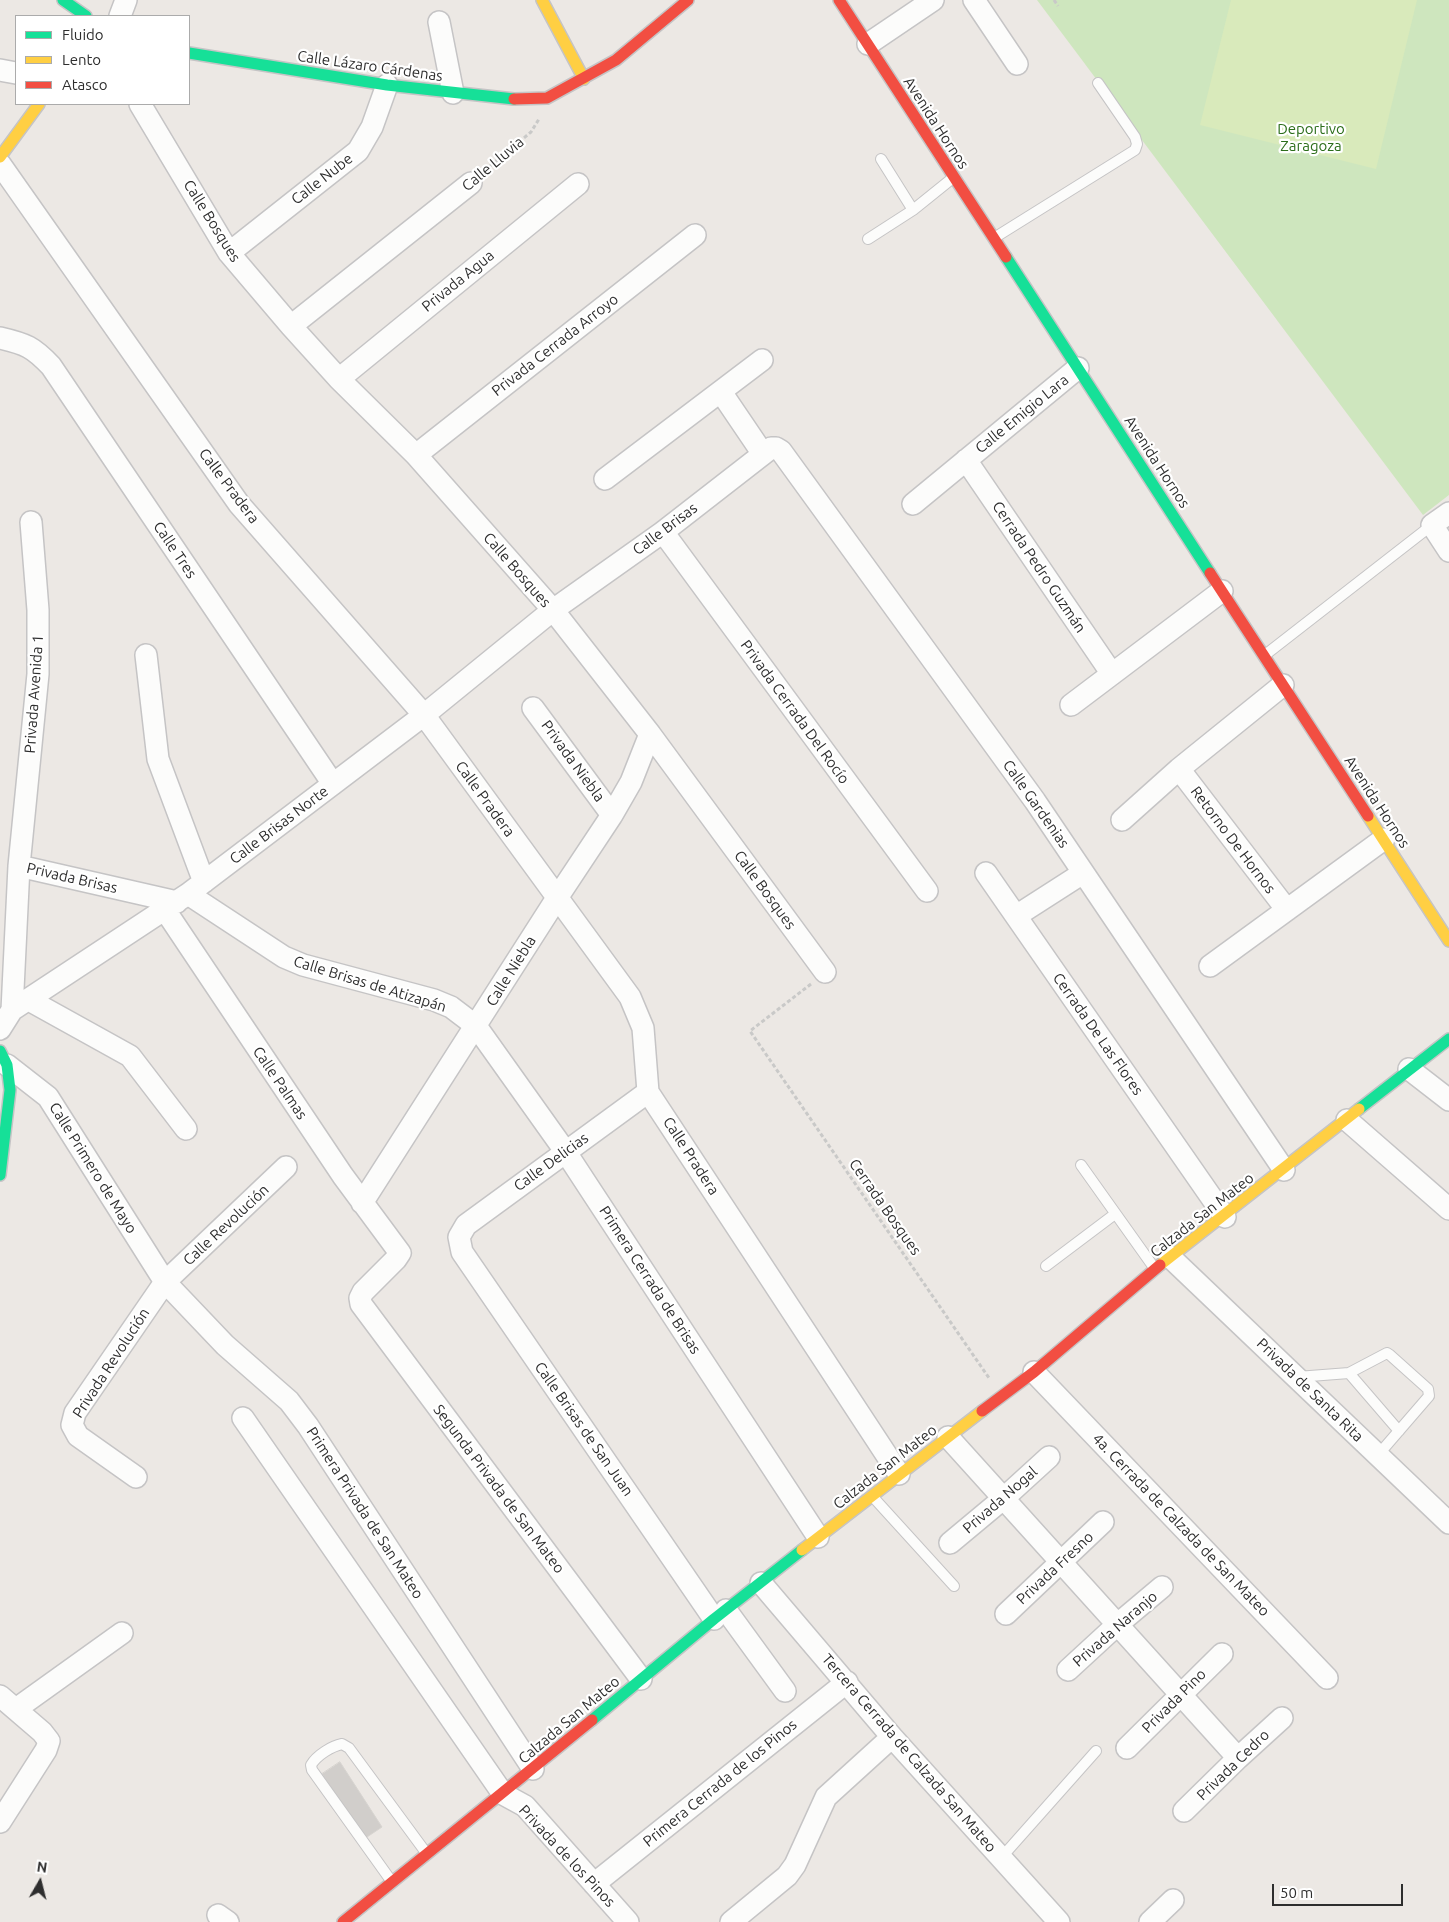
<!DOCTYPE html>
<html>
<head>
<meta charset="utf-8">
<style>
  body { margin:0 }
  #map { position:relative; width:1449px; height:1922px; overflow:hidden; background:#ece8e4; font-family:Ubuntu,sans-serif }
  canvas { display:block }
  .legend { position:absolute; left:15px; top:15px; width:175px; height:90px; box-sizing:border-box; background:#fff; border:1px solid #ababab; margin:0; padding:6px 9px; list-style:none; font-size:15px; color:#2e2e2e }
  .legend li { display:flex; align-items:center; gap:10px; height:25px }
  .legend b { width:25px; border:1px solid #ababab }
  .north { position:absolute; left:15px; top:1857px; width:50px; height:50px; -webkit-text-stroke:4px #fff; paint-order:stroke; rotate:8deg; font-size:14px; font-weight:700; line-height:20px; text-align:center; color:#2e2e2e }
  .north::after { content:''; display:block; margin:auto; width:18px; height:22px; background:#2e2e2e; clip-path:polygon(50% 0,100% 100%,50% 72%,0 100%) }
  .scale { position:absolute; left:1272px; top:1884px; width:131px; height:22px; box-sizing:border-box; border:2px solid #2e2e2e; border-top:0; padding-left:6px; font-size:15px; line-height:18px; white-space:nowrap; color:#2e2e2e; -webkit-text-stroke:4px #fff; paint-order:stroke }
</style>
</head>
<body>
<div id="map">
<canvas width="1449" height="1922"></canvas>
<ul class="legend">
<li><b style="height:6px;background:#16e098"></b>Fluido</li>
<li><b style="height:6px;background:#ffcf43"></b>Lento</li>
<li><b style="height:6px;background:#f24e42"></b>Atasco</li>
</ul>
<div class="north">N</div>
<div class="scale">50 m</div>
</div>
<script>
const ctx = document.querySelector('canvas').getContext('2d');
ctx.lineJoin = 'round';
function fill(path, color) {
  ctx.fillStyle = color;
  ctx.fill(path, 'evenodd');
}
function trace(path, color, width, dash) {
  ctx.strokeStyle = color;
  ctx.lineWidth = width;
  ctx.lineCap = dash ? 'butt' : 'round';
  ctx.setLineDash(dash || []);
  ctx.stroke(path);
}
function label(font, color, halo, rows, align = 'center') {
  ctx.font = font + ' Ubuntu,sans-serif';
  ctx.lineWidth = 4.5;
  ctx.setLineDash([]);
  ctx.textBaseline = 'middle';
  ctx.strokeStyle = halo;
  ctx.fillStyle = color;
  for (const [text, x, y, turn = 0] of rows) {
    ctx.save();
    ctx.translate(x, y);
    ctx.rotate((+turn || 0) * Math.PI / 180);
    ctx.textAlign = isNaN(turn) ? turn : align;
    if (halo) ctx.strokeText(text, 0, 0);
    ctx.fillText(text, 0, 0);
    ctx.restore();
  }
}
fill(new Path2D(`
  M1037 0H1449V495L1423 515Z`), '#cee6be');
fill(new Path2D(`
  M1231 0H1417L1376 169 1200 125Z`), '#d9eabb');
const building = new Path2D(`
  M340 1762 382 1827 364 1839 322 1774Z`);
fill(building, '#d1cecb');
trace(building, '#d7d4d0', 1);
const lane = new Path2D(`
  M881 159 913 210
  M994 238 1135 150 1137 144 1135 137 1098 83
  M868 239 913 210 954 177
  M1265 655 1432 525
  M1081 1165 1155 1269
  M1046 1266 1115 1214
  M1349 1373 1399 1431
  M1297 1377 1349 1373 1387 1353 1390 1355 1428 1389 1429 1396 1378 1455
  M873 1497 954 1586
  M1001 1858 1096 1751
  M392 1882 312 1770 311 1765C317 1755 332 1746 342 1744L349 1748 427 1854`);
const street = new Path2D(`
  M974 0 1017 64
  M120 16 126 0
  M439 22 453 93
  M868 44 933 0
  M0 70 16 73
  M140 104 229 253 291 326 339 379 416 455 553 610 650 734 825 972
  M0 164 239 504 424 715 630 997 643 1028 648 1092 899 1474
  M229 253 358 151 372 127 387 85
  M291 326 471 183
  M0 338C26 344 33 347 51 366L333 784
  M339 379 578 184
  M721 392 763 454
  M416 455 695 235
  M966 460 1112 674
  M605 479 762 360
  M913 504 1078 368
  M1449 513 1432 525 1449 551
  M663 532 927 891
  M146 655 158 759 204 882
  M1071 705 1222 591
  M533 708 612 815
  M1179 769 1287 910
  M1122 820 1179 769 1283 685
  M19 866 177 902
  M986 873 1225 1217
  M188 894 284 957 303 965 434 1000 451 1007 476 1026 565 1151 818 1537
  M165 910 343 1176 400 1253 396 1259 363 1292 360 1298 361 1304 641 1679
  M1016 916 1083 873
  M1210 966 1384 839
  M29 1000 130 1056 186 1129
  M12 1010 19 866 38 674V610L31 522
  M0 1029 12 1010 188 894 424 715 553 610 663 532 771 448H776L781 451 1035 801 1284 1170
  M7 1065 48 1097 165 1282 225 1345 289 1401 308 1426 533 1769
  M1409 1069 1449 1100
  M648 1092 466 1225 459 1237 462 1252 714 1619
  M1347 1120 1449 1209
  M362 1203 557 898 612 815 631 782 650 734
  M1170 1257 1449 1523
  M1034 1372 1327 1678
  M243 1418 503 1794 525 1806 628 1922
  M948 1437 1238 1758
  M136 1477 78 1436 72 1425 75 1413 165 1282 286 1167
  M950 1543 1004 1498 1049 1457
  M761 1583 892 1737 1059 1922
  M726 1610 785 1691
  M1006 1614 1103 1522
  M1068 1670 1118 1624 1162 1587
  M0 1696 42 1732 49 1741 46 1750 0 1822
  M16 1709 122 1633
  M1127 1748 1222 1654
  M1184 1811 1238 1758 1282 1718
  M594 1884 847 1682
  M218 1915 228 1922
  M731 1922 787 1876 795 1865 826 1797 892 1737
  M1150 1922 1173 1900`);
const fast = new Path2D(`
  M63 0 86 16
  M189 53 387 85 514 99
  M1006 257 1210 573
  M0 1051 7 1065 10 1090 0 1175
  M1359 1109 1449 1039
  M592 1720 714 1619 802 1550`);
const slow = new Path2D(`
  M542 0 584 79
  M0 157 39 104
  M1368 816 1449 941
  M1160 1265 1359 1109
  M802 1550 982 1411`);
const jam = new Path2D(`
  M839 0 1006 257
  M514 99 547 98 616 60 688 0
  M1210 573 1368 816
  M982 1411 1034 1372 1160 1265
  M343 1922 592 1720`);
trace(lane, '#c5c4c5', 12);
trace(street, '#c5c4c5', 24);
trace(fast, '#c5c4c5', 14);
trace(slow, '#c5c4c5', 14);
trace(jam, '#c5c4c5', 14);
trace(new Path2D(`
  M1054 0 1058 6
  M484 171 531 132 539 119
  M811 984 750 1031 989 1378`), '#c9c9c8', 3, [4, 2.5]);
trace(lane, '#fcfcfb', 10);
trace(street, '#fcfcfb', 21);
trace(fast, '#16e098', 11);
trace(slow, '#ffcf43', 11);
trace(jam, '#f24e42', 11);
label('15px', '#2e2e2e', '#fff', [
  ["Calle Lázaro Cárdenas",370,66,8],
  ["Avenida Hornos",936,123,57],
  ["Calle Lluvia",493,164,-40],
  ["Calle Nube",322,179,-38],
  ["Calle Bosques",212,221,58],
  ["Privada Agua",458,281,-39],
  ["Privada Cerrada Arroyo",555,345,-38],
  ["Calle Emigio Lara",1022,414,-39],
  ["Avenida Hornos",1157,462,57],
  ["Calle Pradera",229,486,53],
  ["Calle Brisas",665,529,-37],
  ["Calle Tres",175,550,56],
  ["Cerrada Pedro Guzmán",1039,567,56],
  ["Calle Bosques",517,570,49],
  ["Privada Avenida 1",34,694,-86],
  ["Privada Cerrada Del Rocío",795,712,54],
  ["Privada Niebla",573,761,54],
  ["Calle Pradera",485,799,54],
  ["Avenida Hornos",1377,802,57],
  ["Calle Gardenias",1036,804,55],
  ["Calle Brisas Norte",279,825,-37],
  ["Retorno De Hornos",1233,840,53],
  ["Privada Brisas",72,878,13],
  ["Calle Bosques",765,890,54],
  ["Calle Niebla",511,971,-58],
  ["Calle Brisas de Atizapán",370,984,17],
  ["Cerrada De Las Flores",1098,1034,55],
  ["Calle Palmas",280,1083,56],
  ["Calle Pradera",691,1156,57],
  ["Calle Delicias",551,1162,-36],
  ["Calle Primero de Mayo",93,1168,58],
  ["Cerrada Bosques",885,1207,55],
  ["Calzada San Mateo",1202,1215,-38],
  ["Calle Revolución",226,1225,-43],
  ["Primera Cerrada de Brisas",650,1280,57],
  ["Privada Revolución",111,1363,-57],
  ["Privada de Santa Rita",1310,1390,44],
  ["Calle Brisas de San Juan",584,1429,55],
  ["Calzada San Mateo",885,1467,-38],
  ["Segunda Privada de San Mateo",499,1489,53],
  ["Privada Nogal",1000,1500,-41],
  ["Primera Privada de San Mateo",365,1513,57],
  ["4a. Cerrada de Calzada de San Mateo",1181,1525,46],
  ["Privada Fresno",1055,1568,-43],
  ["Privada Naranjo",1115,1629,-41],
  ["Privada Pino",1174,1701,-45],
  ["Calzada San Mateo",569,1720,-40],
  ["Tercera Cerrada de Calzada San Mateo",909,1753,49],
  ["Privada Cedro",1233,1765,-44],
  ["Primera Cerrada de los Pinos",720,1783,-39],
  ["Privada de los Pinos",567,1856,47]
]);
label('15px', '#2c6e1b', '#fff', [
  ["Deportivo",1311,129],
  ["Zaragoza",1311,146]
]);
</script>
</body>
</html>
